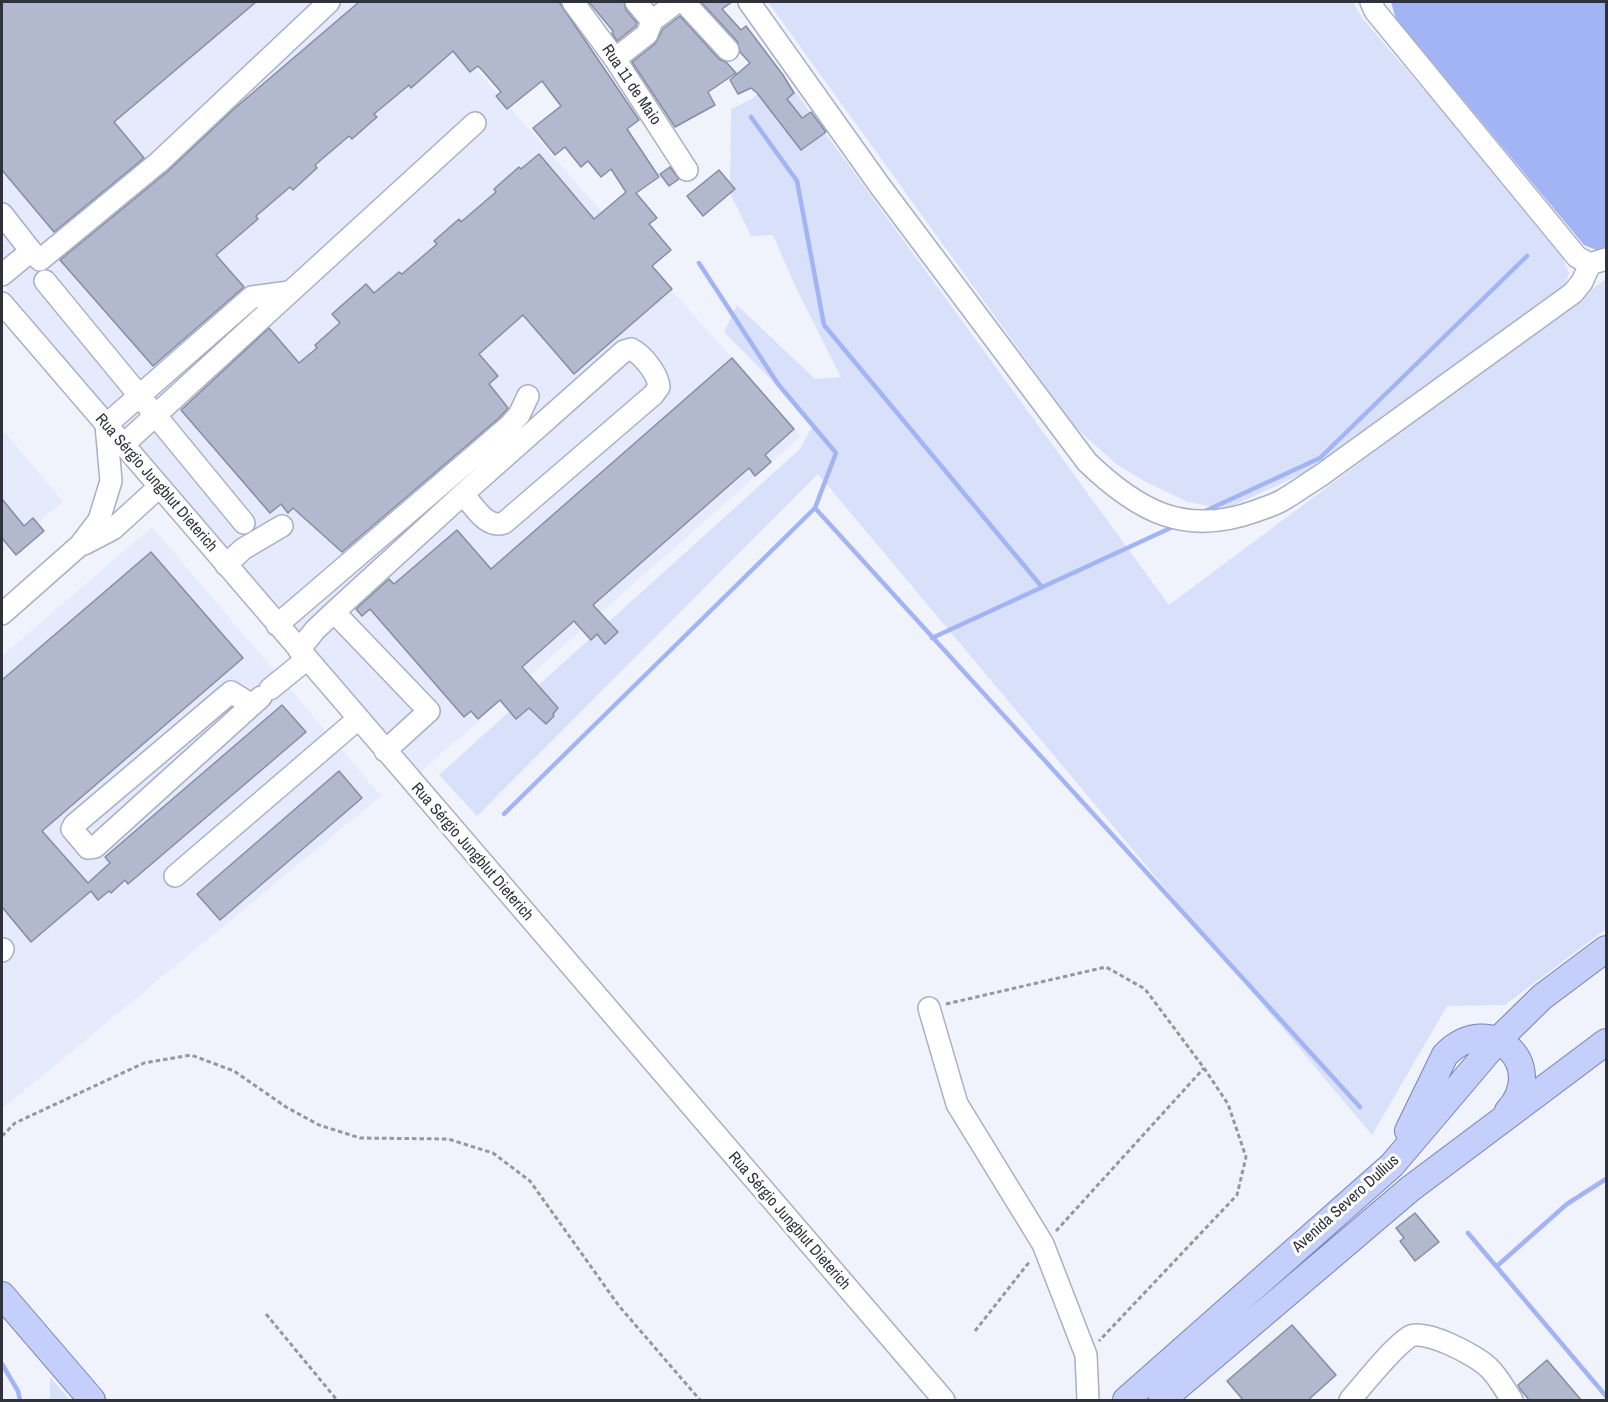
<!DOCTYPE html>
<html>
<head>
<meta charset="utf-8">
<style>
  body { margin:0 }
  #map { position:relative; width:1608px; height:1402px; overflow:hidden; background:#f1f3fc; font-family:"Archivo Narrow",sans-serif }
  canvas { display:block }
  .frame { position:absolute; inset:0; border:3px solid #30323b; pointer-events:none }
</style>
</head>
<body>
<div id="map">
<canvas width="1608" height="1402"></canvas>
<div class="frame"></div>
</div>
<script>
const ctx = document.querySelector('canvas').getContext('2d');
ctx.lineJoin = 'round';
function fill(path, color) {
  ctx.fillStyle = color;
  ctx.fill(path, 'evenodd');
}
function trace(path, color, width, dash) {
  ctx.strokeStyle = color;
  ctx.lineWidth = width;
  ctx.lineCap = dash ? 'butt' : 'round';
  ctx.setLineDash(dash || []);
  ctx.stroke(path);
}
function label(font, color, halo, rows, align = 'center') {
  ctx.font = font + ' "Archivo Narrow",sans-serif';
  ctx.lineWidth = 6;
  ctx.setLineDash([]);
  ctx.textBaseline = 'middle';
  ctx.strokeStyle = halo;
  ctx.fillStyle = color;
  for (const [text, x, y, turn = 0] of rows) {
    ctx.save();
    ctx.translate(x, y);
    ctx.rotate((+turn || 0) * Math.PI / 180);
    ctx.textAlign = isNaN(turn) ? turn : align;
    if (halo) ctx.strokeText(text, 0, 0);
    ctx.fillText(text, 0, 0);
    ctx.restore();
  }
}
fill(new Path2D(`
  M2 2H416L801 436 416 776 2 283Z
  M2 429 63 502 2 553Z
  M152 527 381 796 2 1109V656Z`), '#e5eafc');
fill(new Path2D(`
  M768 2H1353L1363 19 1437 105 1563 259 1569 273 1565 286 1302 474 1226 509 1188 502 1146 482 1116 464 1074 426Z
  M783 75 1169 605 1606 279V929L1505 1005 1447 1006 1372 1135 818 474 477 816 439 775 800 449 814 423 724 332 737 305 815 379 841 377 796 288 773 235 751 236 730 193 731 109 752 99Z
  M50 1377 70 1400H50Z`), '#d9e1fa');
fill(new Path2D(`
  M1391 2H1606V250L1601 252 1584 245 1396 19Z`), '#a2b4f4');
trace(new Path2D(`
  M751 117 797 181 824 325 1042 587
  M699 263 778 384 836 453 815 508
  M1203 512 1320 458 1527 256
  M932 638 1177 525
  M504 814 815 508 1360 1107
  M1468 1233 1606 1396
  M1497 1266 1567 1204 1606 1179
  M2 1364 18 1391 20 1400`), '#a2b4f4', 4.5);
const building = new Path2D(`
  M2 2H256L114 122 144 158 54 232 2 170Z
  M359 2H559L639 120 627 129 659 177 636 193 657 218 649 224 671 250 652 266 672 289 574 374 523 315 479 354 498 376 489 384 508 408 499 418 342 552 293 508 288 513 281 504 270 513 181 410 269 328 299 363 317 348 315 345 340 323 332 314 366 284 374 293 399 272 402 274 437 244 434 241 459 219 461 222 496 192 494 189 519 167 521 169 539 154 594 219 626 192 611 169 601 177 588 161 581 167 565 147 555 155 533 128 561 106 542 81 507 109 496 96 501 92 483 71 478 66 470 72 453 51 411 88 409 85 374 114 377 117 352 139 349 136 315 165 317 168 293 190 290 187 256 216 258 219 216 255 244 287 153 366 60 260 167 172 235 108Z
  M589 2H624L626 10 637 23 636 26 617 41 612 33 613 31Z
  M701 2H732L722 9 741 30 746 26 783 75 794 93 787 99 802 118 811 112 826 132 801 150 757 93 751 88 738 94 730 80 750 63 740 52 737 41Z
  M680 16 719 59 726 62 736 73 708 92 715 105 675 127 632 62 655 44 663 29Z
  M670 167 679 179 669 186 660 174Z
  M719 170 735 189 703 216 687 196Z
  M732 358 794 429 765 455 771 462 755 476 749 468 593 605 618 632 605 644 597 634 591 640 574 621 522 667 558 708 553 714 554 716 546 724 529 708 516 719 500 700 478 719 471 711 464 717 370 609 362 616 356 609 389 579 394 584 457 530 491 569Z
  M2 499 24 526 33 518 44 531 16 555 2 538Z
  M151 552 243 658 42 831 88 883 110 863 105 857 282 705 306 732 128 884 125 880 111 893 109 891 98 900 91 891 31 942 2 907V680Z
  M339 771 362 798 220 920 197 894Z
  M1415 1213 1439 1242 1415 1261 1400 1241 1404 1238 1396 1228Z
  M1292 1325 1336 1375 1307 1401H1244L1227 1381Z
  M1547 1360 1582 1401H1530L1520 1389 1518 1385Z`);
fill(building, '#b2b9ce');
trace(building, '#868ca1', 1.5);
const minor = new Path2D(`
  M573 2 615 59 687 170
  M636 2 652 21
  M684 2 728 50
  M749 2 880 186 1087 462C1138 511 1185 537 1256 511 1264 508 1274 505 1281 501 1295 493 1307 484 1320 476L1573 293 1582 282 1590 264
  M1371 2 1375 11 1577 257 1590 264 1606 259
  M615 59 647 34 652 21 677 2
  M2 214 31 251 2 275
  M31 251 40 260 159 162 329 2
  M45 281 244 523
  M2 303 944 1400
  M123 445 475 123
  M84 544 113 529 159 487
  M226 565 243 549 282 526
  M334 612 429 711 385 751
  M2 614 80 545 99 520 111 481 106 425 252 297 289 292
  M277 625 508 427 519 415 528 396
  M299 650 315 630 334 612 463 494 624 351 631 349C643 355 658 374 659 387L653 395 504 523C486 529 474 506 463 494
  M270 689 307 659
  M252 705 231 692 74 825 72 829 88 848 95 847 252 705 261 697
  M175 876 358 719
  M2 951 3 949
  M929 1008 957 1104 1043 1244 1086 1355 1088 1400
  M1350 1400C1365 1383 1391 1349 1409 1337 1423 1327 1477 1356 1488 1367 1498 1376 1505 1390 1512 1400`);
const major = new Path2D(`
  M1408 1131 1445 1055C1491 1008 1549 1066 1508 1111
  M2 1295 92 1400
  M1126 1400 1392 1165 1498 1040 1542 997 1606 949
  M1162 1400 1410 1189 1606 1042`);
trace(minor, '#a9afc4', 24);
trace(major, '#7683b6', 28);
trace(new Path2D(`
  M946 1004 1106 967 1145 989 1204 1068 1228 1104 1246 1157 1237 1195 1099 1341
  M2 1136 15 1123 144 1063 191 1055 234 1071 286 1107 319 1125 360 1138 448 1139 493 1153 530 1181 619 1306 700 1400
  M1056 1231 1204 1068
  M266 1314 337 1400
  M975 1331 1030 1261`), '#9597a0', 3, [4.5, 3]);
trace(minor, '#fff', 21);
trace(major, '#c4cffb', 26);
label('16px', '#30323b', '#fff', [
  ["Rua 11 de Maio",631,85,56],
  ["Rua Sérgio Jungblut Dieterich",156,483,49],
  ["Rua Sérgio Jungblut Dieterich",472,852,49],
  ["Avenida Severo Dullius",1346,1204,-42],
  ["Rua Sérgio Jungblut Dieterich",789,1221,49]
]);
</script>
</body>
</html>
